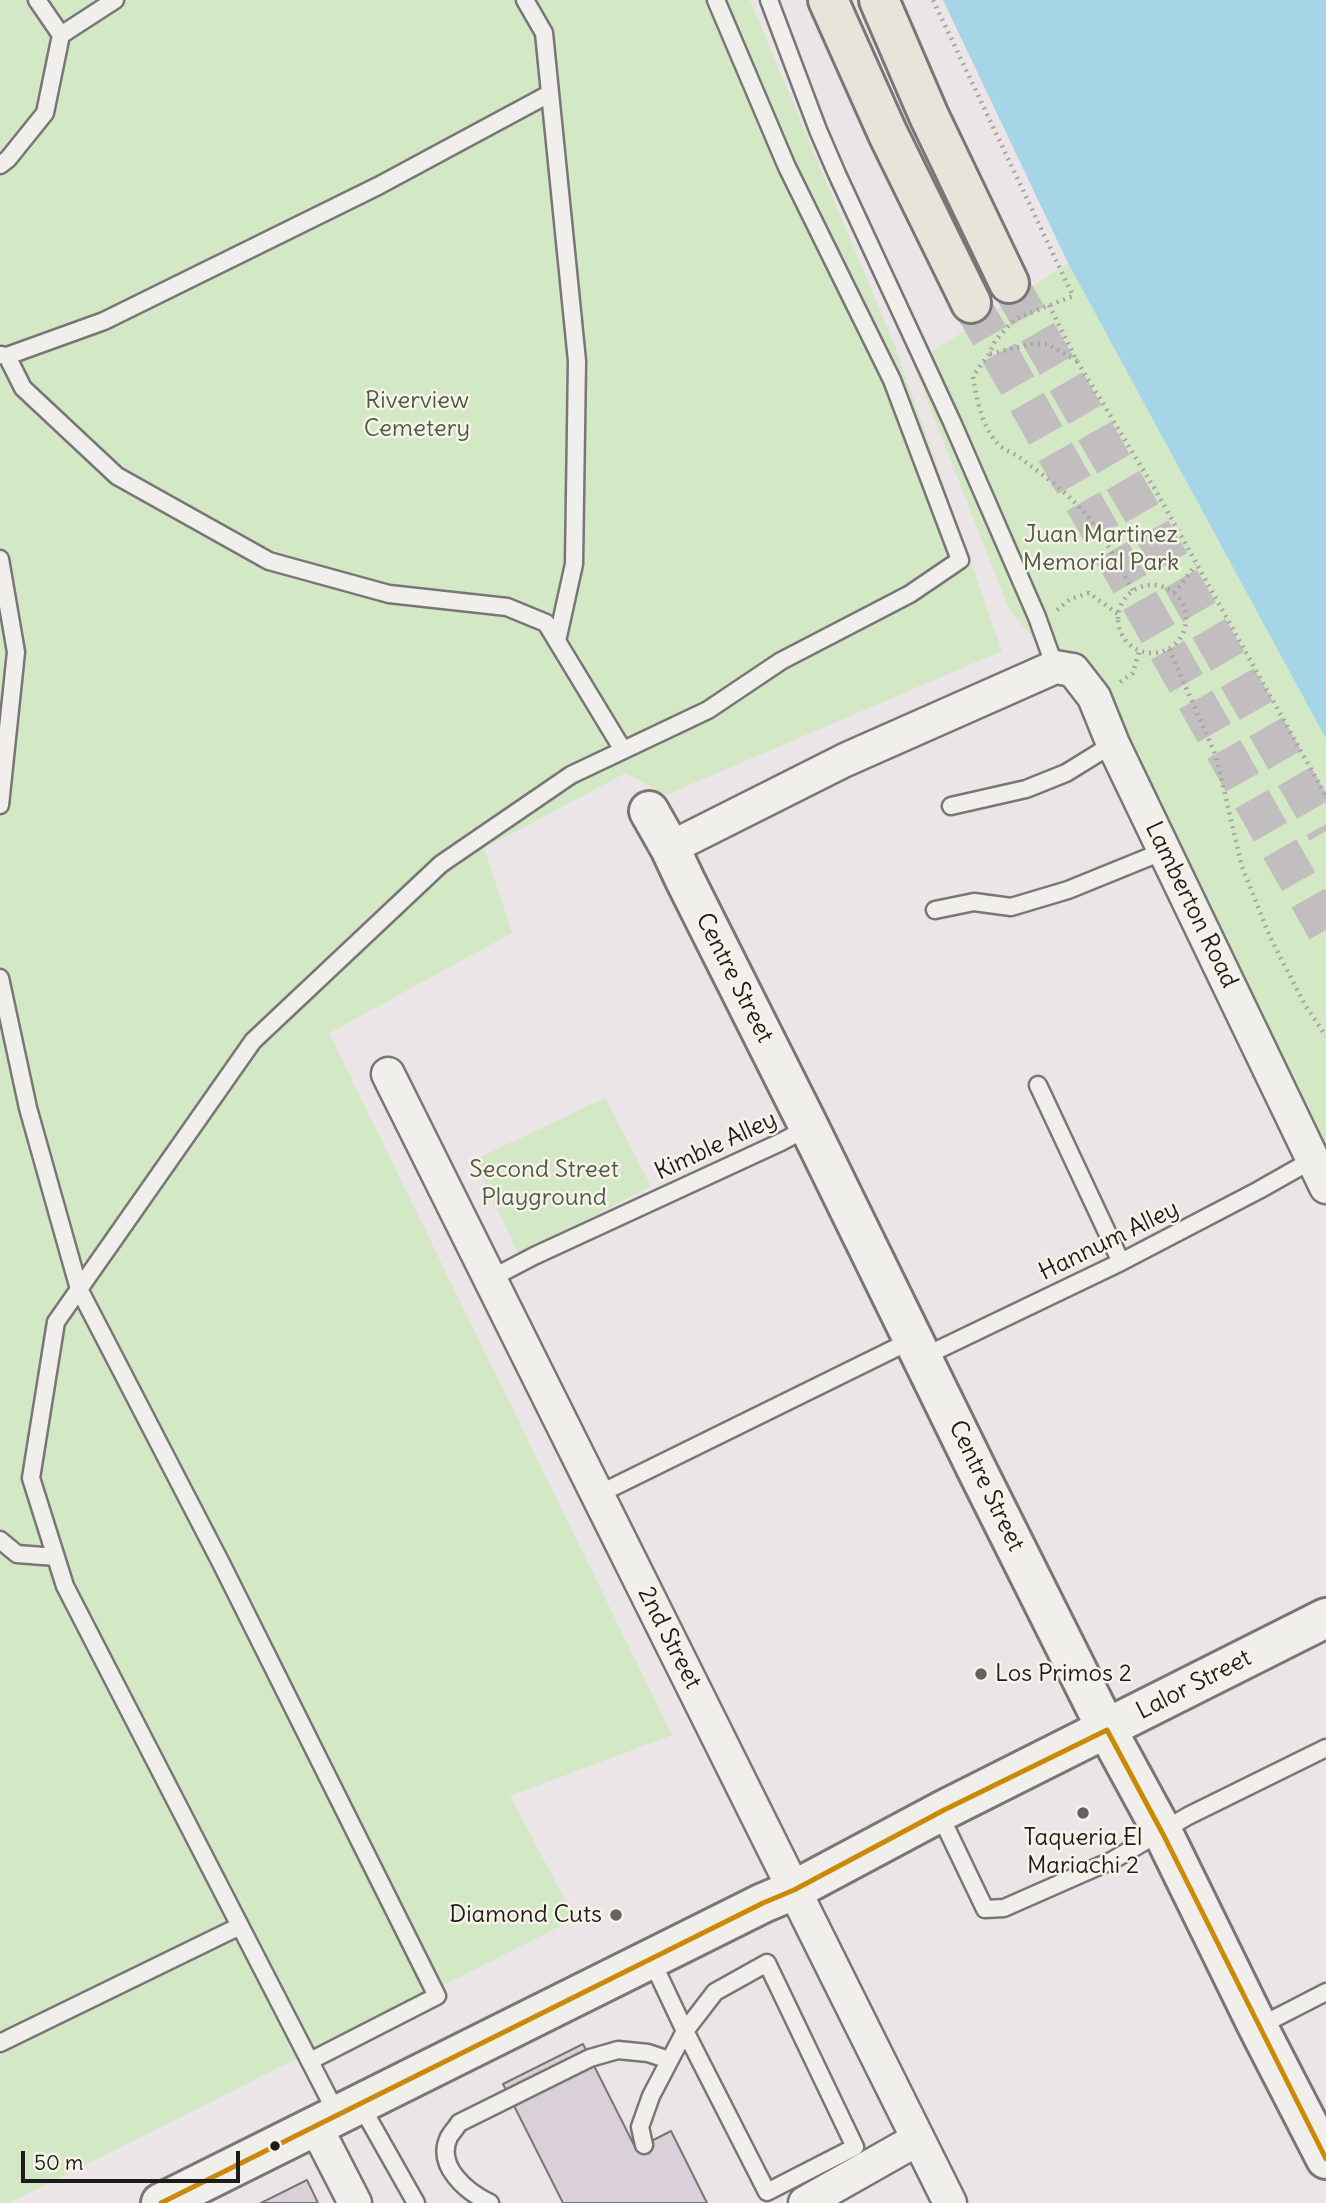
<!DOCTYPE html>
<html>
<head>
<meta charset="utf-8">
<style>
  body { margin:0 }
  #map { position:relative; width:1326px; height:2203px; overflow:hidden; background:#ece5e7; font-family:Delius,sans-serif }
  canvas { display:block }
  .scale { position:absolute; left:21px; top:2151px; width:219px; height:32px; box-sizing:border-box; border:4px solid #1c1c1c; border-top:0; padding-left:9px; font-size:21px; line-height:24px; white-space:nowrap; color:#1c1c1c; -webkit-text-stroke:5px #f7f3e8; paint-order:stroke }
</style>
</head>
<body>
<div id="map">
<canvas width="1326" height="2203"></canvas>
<div class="scale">50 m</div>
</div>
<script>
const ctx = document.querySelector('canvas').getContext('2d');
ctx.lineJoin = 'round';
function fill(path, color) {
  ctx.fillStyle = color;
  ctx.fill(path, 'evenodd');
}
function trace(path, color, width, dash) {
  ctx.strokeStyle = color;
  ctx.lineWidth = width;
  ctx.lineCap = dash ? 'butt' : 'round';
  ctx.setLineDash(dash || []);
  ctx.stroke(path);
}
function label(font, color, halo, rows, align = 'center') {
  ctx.font = font + ' Delius,sans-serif';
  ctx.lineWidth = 5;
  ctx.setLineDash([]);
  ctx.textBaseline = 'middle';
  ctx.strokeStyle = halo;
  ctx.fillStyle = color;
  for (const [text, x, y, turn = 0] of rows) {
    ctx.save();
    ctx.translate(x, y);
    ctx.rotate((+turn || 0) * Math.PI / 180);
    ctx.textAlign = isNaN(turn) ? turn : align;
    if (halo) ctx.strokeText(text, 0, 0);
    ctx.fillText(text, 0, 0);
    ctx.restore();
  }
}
fill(new Path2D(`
  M0 0H750L893 341 1002 651 666 795 626 773 484 848 512 933 329 1033 672 1735 510 1796 575 1919 9 2203H0Z
  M1068 263 1326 739V1169L1113 744 1055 667 1008 607 913 364Z
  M605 1098 651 1186 519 1255 474 1160Z`), '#d3e8c4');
fill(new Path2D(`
  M943 0H1326V739L1068 263Z`), '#a5d5e7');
const building = new Path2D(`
  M583 2044 636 2149 671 2131 707 2203H563L503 2084Z
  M307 2180 318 2203H261Z`);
fill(building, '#dad0d9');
trace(building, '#7a7677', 2);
trace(new Path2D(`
  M1009 283 1326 831
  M971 303 1326 930`), '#c2bdbe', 38, [38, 19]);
const service = new Path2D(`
  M525 0 544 33 577 361 574 564 557 641
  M769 0 818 130 837 174 952 422 1037 617 1055 667
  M61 35 115 0
  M0 165 8 159 45 113 61 35 37 0
  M0 355 7 356 23 388 117 476 269 561 389 594 507 607 546 623 623 750
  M7 356 104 321 378 186 549 94
  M0 559 16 652 0 805
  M951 806 1026 789 1066 773 1113 744
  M935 910 974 902 1011 907 1068 890 1164 851
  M0 978 28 1108 79 1289 221 1563 437 1996 310 2061
  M1038 1085 1121 1262
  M490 1279 534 1256 781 1142 809 1127
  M923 1357 1121 1262 1259 1190 1312 1160
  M597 1495 914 1339
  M0 1540 17 1554 56 1557
  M939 1813 985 1909 1004 1908 1113 1860 1188 1816 1326 1748
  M767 1963 855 2147 767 2192 685 2031 715 1992Z
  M1258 2027 1326 1992
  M0 2043 240 1926
  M360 2104 416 2203
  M338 2116 65 1586 31 1478 56 1322 253 1041 441 864 571 775 708 710 781 661 910 594 960 560 892 380 787 167 716 0
  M644 2145 640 2127 651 2096 685 2031 651 1959
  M490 2203C467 2192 435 2166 449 2137 452 2132 456 2128 459 2123L590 2058 618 2050 648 2053 669 2060`);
const minor = new Path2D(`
  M670 848 845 760 1055 667 1073 670 1094 697 1113 744 1326 1187
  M388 1074 950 2203
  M316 2127 355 2203
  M805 2203 918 2139`);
const tertiary = new Path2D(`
  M649 811 670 848 685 880 809 1127 979 1474 1107 1730 1162 1831 1258 2027 1326 2159`);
const secondary = new Path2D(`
  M161 2203 763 1903 794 1890 944 1810 1326 1618`);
const motorway = new Path2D(`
  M828 0 888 134 971 303
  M879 0 929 116 1009 283`);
trace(service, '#7a7677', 21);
trace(minor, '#7a7677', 37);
trace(tertiary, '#7a7677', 44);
trace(secondary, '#7a7677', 44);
trace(motorway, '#7a7677', 44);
trace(new Path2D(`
  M933 0 1073 296 1015 319 995 341 989 354 973 376C977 401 982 428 1000 446 1005 450 1013 453 1019 457 1040 473 1063 489 1081 509 1103 532 1117 563 1133 591
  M1049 305 1077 361 1156 491 1326 796
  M990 354 1032 344H1048L1077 361
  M1118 619a34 34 0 1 1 68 0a34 34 0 1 1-68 0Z
  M1174 593 1196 565
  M1057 610 1070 599 1089 593 1118 614
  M1169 649 1216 756 1242 867 1270 937 1305 1005 1326 1036
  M1120 682 1133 673 1139 652`), '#a8a6a5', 4.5, [2, 5]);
trace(service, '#f1efec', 16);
trace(minor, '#f1efec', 32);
trace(tertiary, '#f1efec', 38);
trace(secondary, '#f1efec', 38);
trace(motorway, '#e9e4d9', 38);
trace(new Path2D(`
  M161 2203 763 1903 794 1890 944 1810 1107 1730 1164 1836 1326 2159`), '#cb8a06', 5);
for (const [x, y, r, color] of [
  [981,1674,7,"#656263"],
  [1083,1813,7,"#656263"],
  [616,1915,7,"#656263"],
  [275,2146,6,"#1c1c1c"]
]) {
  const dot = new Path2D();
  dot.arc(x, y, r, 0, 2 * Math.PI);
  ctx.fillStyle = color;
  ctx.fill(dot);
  trace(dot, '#f7f3e8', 2.5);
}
label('24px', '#4d5a46', '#f7f3e8', [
  ["Riverview",417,401],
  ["Cemetery",417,429],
  ["Juan Martinez",1101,535],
  ["Memorial Park",1101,563],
  ["Second Street",544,1170],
  ["Playground",544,1198]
]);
label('24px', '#1c1c1c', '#f7f3e8', [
  ["Lamberton Road",1191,905,64],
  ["Centre Street",734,978,63],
  ["Kimble Alley",716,1146,-25],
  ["Hannum Alley",1109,1241,-26],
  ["Centre Street",986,1486,64],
  ["2nd Street",669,1638,63],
  ["Lalor Street",1194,1685,-27]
]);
label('24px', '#1c1c1c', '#f7f3e8', [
  ["Los Primos 2",995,1674],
  ["Taqueria El",1083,1838,"center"],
  ["Mariachi 2",1083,1866,"center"],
  ["Diamond Cuts",602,1915,"right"]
], 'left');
</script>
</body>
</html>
